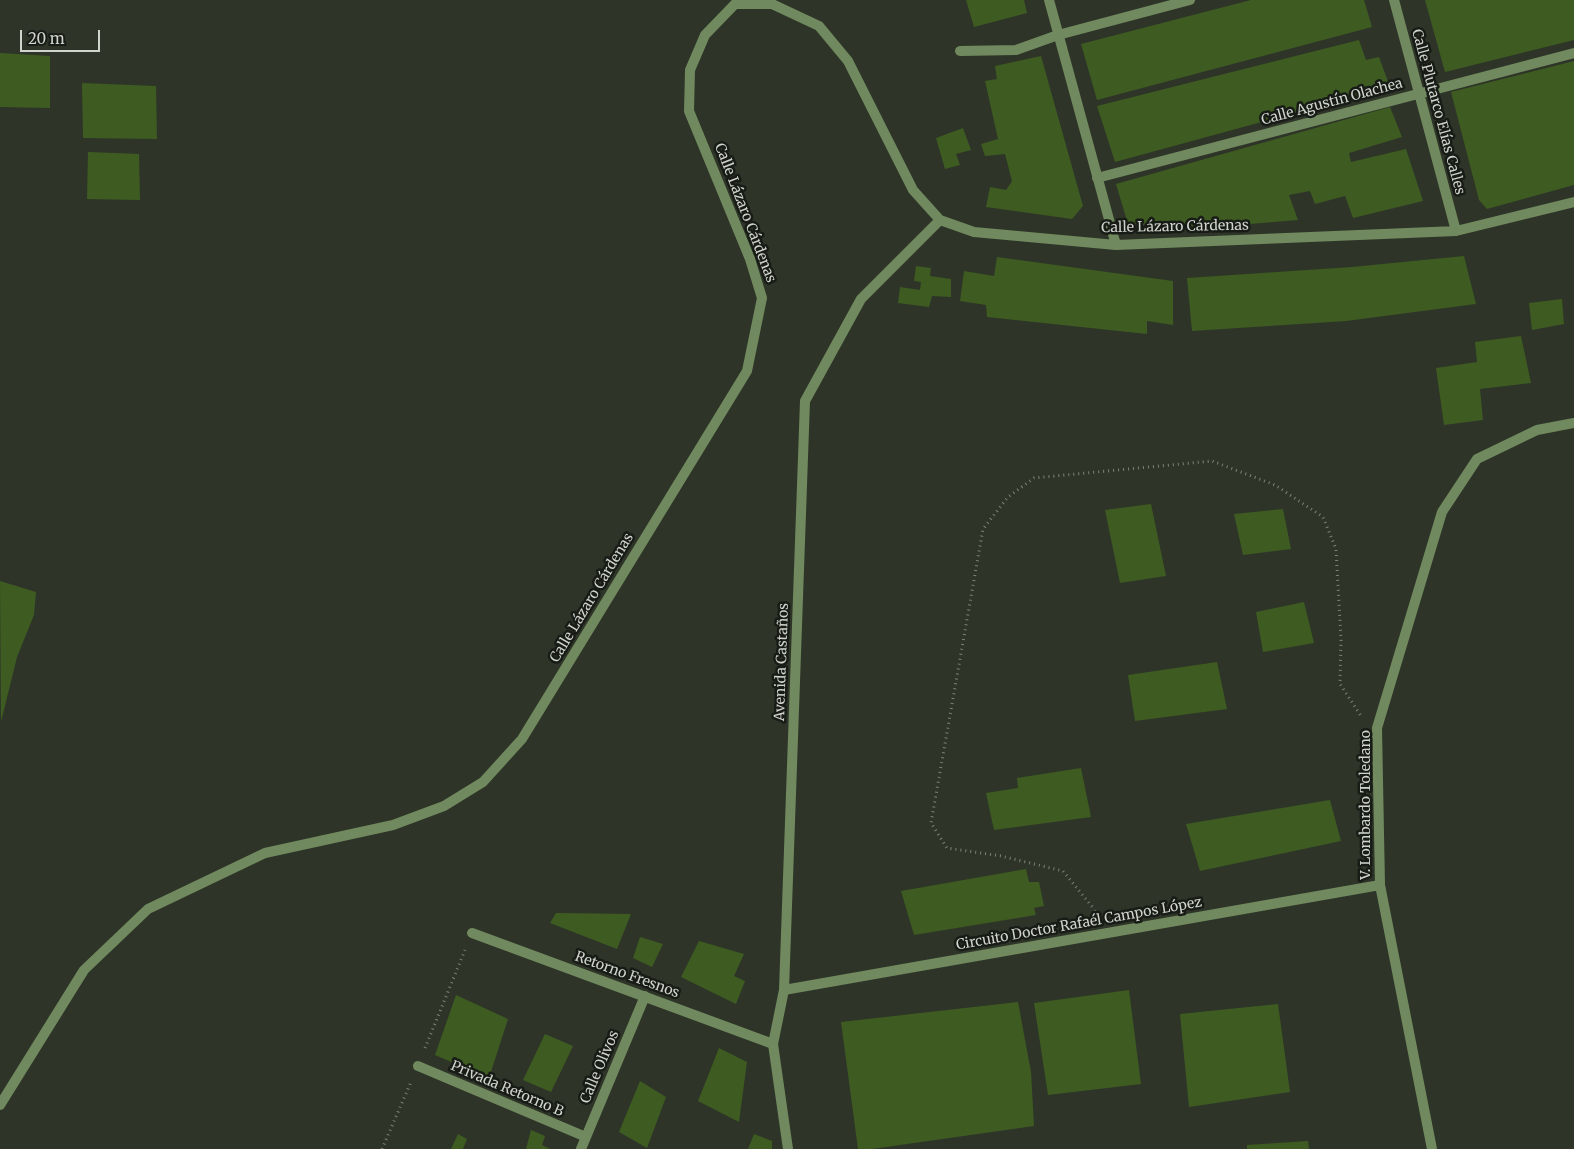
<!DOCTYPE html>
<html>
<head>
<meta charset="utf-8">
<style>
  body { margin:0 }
  #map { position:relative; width:1574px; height:1149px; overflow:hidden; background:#2e3528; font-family:Merriweather,serif }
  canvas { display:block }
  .scale { position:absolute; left:20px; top:30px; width:80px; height:22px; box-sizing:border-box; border:2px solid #cfd4cc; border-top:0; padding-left:6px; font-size:15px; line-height:18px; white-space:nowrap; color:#cfd4cc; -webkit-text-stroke:4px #181c16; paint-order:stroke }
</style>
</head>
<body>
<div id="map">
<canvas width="1574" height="1149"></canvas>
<div class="scale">20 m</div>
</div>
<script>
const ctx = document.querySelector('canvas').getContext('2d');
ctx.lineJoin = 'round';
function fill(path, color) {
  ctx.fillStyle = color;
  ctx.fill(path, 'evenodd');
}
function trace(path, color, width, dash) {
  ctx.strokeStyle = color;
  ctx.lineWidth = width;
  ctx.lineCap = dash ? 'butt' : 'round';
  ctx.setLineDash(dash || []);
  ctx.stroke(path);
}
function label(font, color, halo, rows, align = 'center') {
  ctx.font = font + ' Merriweather,serif';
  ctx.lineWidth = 5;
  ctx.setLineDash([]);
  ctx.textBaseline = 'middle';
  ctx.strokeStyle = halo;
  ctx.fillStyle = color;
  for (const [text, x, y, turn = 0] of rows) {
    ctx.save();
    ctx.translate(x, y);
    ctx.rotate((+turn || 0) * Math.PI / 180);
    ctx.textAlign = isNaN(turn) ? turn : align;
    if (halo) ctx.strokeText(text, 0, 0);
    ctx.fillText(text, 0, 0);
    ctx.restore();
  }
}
fill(new Path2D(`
  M966 0H1024L1027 13 974 27Z
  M1251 0H1364L1372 27 1097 100 1081 44Z
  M1425 0H1574V40L1445 72Z
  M1359 40 1366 60 1379 57 1390 87 1115 162 1097 106Z
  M0 53 50 56V108L0 107Z
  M1041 56 1083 206 1072 219 986 207 990 187 1006 190 1012 181 1005 154 985 156 981 144 998 139 985 81 997 79 995 66Z
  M1574 61V185L1487 209 1479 200 1451 92Z
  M82 83 156 86 157 139 83 138Z
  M1390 107 1402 137 1349 153 1351 162 1406 149 1423 201 1353 218 1345 196 1315 204 1310 191 1289 195 1298 220 1213 227 1128 224 1116 184Z
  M963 128 971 150 956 154 960 165 945 169 936 138Z
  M88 152 139 154 140 200 87 199Z
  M1464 256 1476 304 1346 321 1192 331 1187 278 1352 267Z
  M997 257 1173 281V325L1147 321V334L987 317 986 305 960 301 964 271 994 276Z
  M916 266 931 268 930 276 951 279V297L932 296 929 307 898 303 900 287 920 290 921 282 914 281Z
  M1562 299 1564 324 1532 330 1529 303Z
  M1521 336 1531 383 1480 389 1483 420 1444 425 1436 368 1477 362 1475 342Z
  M1151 504 1166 576 1120 583 1105 510Z
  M1283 509 1291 549 1243 555 1234 514Z
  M0 581 36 592 34 615 17 657 1 722Z
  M1304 602 1314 643 1263 652 1256 612Z
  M1217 662 1227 709 1135 721 1128 675Z
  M1081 768 1091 817 994 830 986 793 1018 788 1017 778Z
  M1330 800 1341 841 1200 871 1186 824Z
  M1026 869 1029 882H1039L1044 906 1034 908 1036 915 914 935 901 891Z
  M556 913 631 914 617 949 550 923Z
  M640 937 663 944 652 967 633 958Z
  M699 941 744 954 734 976 745 981 736 1004 681 977Z
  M1129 990 1141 1084 1048 1095 1034 1003Z
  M456 995 508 1019 489 1078 435 1055Z
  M1018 1002 1031 1072 1034 1126 872 1149H858L841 1022Z
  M1278 1004 1290 1092 1189 1107 1180 1014Z
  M545 1034 573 1046 551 1092 523 1080Z
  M719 1048 747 1062 739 1122 698 1101Z
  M640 1081 666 1097 647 1148 619 1132Z
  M531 1130 545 1136 542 1145 550 1149H526Z
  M458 1134 467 1139 463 1149H451Z
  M754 1134 772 1141V1149H748Z
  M1308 1141 1309 1149H1247V1145Z`), '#3e5b21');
trace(new Path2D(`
  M1095 916 1094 909 1063 871 1001 856 947 848 931 823 983 529 1008 497 1034 478 1212 461 1275 485 1323 517 1336 549 1341 640 1340 684 1361 716
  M425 1048 465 950
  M382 1149 411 1082`), '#7c8277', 3, [1, 4]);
trace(new Path2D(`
  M1049 0 1116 245
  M1394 0 1456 231
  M960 51 1016 50 1058 35 1190 0
  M1097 178 1574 53
  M472 933 773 1044
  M784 990 1380 885
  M418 1066 586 1137
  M0 1105 84 970 148 909 265 853 393 825 444 806 483 782 522 739 747 371 762 298 750 259 689 111 690 70 705 35 735 4H772L819 26 848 61 913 190 940 220 974 232 1116 245 1456 231 1574 202
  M581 1149 645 996
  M788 1149 773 1044 784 990 805 401 861 299 940 220
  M1432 1149 1380 885 1377 728 1442 512 1477 459 1537 430 1574 423`), '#71895e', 10);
label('14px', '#cfd4cc', '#181c16', [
  ["Calle Agustín Olachea",1332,102,-15],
  ["Calle Plutarco Elías Calles",1438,112,75],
  ["Calle Lázaro Cárdenas",745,213,69],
  ["Calle Lázaro Cárdenas",1175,227,-1],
  ["Calle Lázaro Cárdenas",592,598,-59],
  ["Avenida Castaños",782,662,-88],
  ["V. Lombardo Toledano",1366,805,-90],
  ["Circuito Doctor Rafaél Campos López",1079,924,-10],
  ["Retorno Fresnos",627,975,20],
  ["Calle Olivos",600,1067,-67],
  ["Privada Retorno B",507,1089,23]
]);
</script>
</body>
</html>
